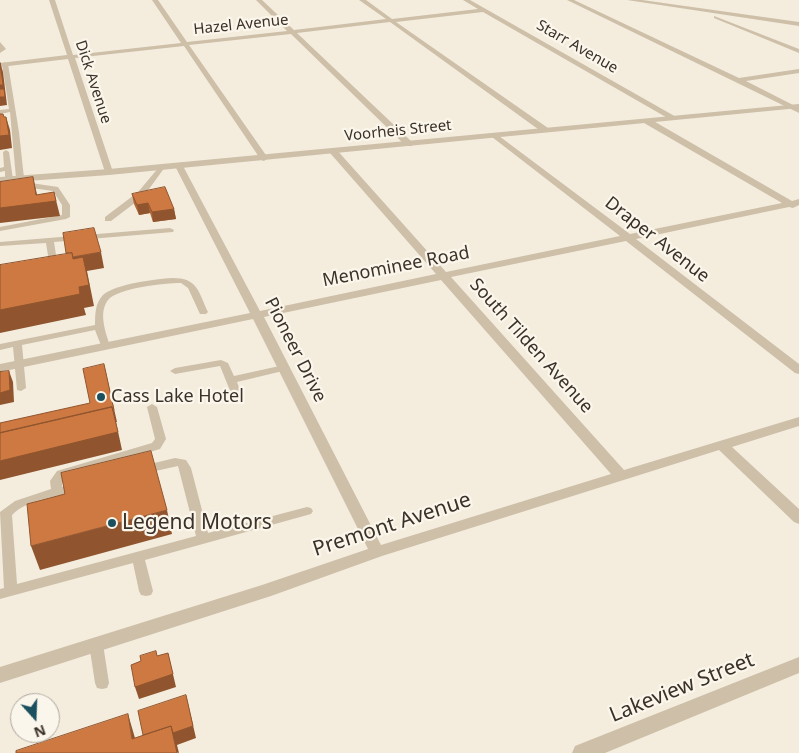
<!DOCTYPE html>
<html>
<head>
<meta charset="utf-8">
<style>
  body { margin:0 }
  #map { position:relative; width:799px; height:753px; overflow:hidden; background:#f4edde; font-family:"Noto Sans",sans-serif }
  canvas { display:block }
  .north { position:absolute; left:10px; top:693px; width:50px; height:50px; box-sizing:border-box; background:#fbf6eb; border:1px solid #aea79d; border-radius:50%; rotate:160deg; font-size:14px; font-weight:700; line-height:20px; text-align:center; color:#3a3129 }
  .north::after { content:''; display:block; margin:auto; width:18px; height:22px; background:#1b505f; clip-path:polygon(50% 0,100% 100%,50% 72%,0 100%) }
</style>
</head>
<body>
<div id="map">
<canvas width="799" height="753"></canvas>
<div class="north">N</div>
</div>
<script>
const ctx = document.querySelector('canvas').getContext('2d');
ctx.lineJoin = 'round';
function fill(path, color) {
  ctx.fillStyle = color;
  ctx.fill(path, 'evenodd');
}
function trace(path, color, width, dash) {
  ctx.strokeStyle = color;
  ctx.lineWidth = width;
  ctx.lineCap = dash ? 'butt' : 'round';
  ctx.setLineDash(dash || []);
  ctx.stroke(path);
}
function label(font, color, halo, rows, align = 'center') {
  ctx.font = font + ' "Noto Sans",sans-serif';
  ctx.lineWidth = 4.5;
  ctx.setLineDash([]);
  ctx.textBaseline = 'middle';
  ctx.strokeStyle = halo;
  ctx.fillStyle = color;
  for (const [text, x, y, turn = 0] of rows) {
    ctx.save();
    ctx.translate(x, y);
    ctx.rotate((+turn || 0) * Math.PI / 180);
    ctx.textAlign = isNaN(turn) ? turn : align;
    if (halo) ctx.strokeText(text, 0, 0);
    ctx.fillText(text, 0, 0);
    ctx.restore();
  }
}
fill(new Path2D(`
  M0 42 6 49 0 53Z
  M5 62 8 64 19 132 24 178 20 180 16 178 10 112 0 114V110L9 109 2 64Z
  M6 150 9 152 13 179 9 181 5 179V171L0 172V168L4 167 3 152Z
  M160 166 165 167 144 196 111 221H105V217L138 192Z
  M27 180H31V183L58 187 70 205V217L66 219 0 231V227L62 215V205L53 191 24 187 23 185Z
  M170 228 174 230 173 232 54 242 58 268 54 271 50 268 46 243 0 246V242Z
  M172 278C198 278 198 291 208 312L206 314H200L188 288 181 283C165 283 118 288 108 300 98 313 106 333 110 346L108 348H102L95 330 22 345 26 388 21 391 17 390 13 347 0 350V344L95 325C95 315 95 303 103 295 115 284 156 279 172 278Z
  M221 360 228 363 234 376 284 365 289 368 287 370 237 382 241 393 236 396 231 393 220 366 175 374 170 371 175 368Z
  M152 404 157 407 166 439 160 449 65 477 62 481V487L75 484 79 485 81 488 79 491C58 497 29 498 12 515L17 584 196 536 178 466 142 474 138 473 136 470 138 467 175 458 186 460 191 468 208 533 307 507 311 508 313 511 311 514 145 560 153 591 151 595 146 596 141 595 139 591 133 563 0 599V589L4 588 0 512 15 501 51 489 50 481 57 471 152 443 155 439 147 407Z
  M96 638 101 640 103 644 109 683 107 688 102 689 97 688 95 683 89 644 91 640Z`), '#cebfa8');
fill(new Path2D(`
  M49 0H55L73 55 181 43 152 0H158L187 42 287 31 256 0H262L294 30 386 19 359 0H366L392 19 478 9 463 0H470L678 118 671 120 483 12 396 22 548 128V132H542L390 22 297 33 412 142V146H406L291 34 189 45 268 158 264 161 261 160 184 46 75 58 113 172 109 175 105 172 68 59 0 67V63L67 55Z
  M567 0H574L739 78 799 69V73L746 81 799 108V113Z
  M627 0H642L799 22V26Z
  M714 16 799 49V53L714 18Z
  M644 119H650L792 201 799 199V205L793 208 789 207 636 239 799 364V374L795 373 626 241 451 277 624 470 799 417V426L732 447 799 509V524L794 522 719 450 382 556 271 596 0 683V667L262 585 368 549 253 319 0 372V364L250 313 175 166 176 164 183 166 260 311 436 274 330 153 329 151 333 149H336L446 272 620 236 492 137V133H495L630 234 782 203 644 123ZM441 280 611 474 381 545 264 317Z
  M799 657V673L605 753H572L575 746Z`), '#cebfa8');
fill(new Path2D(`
  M799 104V108L109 175 0 183V177L109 169Z`), '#cebfa8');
fill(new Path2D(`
  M132 194 174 209 176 219 153 222 150 213 139 215 134 204Z`), '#b16839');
fill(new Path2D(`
  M0 62 3 72 7 105 0 106Z
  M6 117 10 130 12 148 0 150V136Z
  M33 177 39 203 54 192 60 216 0 223V208Z
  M148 203 150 213 139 215 137 205Z
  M174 209 176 219 153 222 152 212Z
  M101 252 104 268 87 271 94 306 84 308 86 315 0 333V310L67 258Z
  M104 364 117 422H116L122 450 0 480V461L112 407Z
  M9 371 13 382 14 402 0 405V393Z
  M167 510 172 534 40 570 31 546Z
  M168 653 176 687 139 699 135 687Z
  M186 695 196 738 177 745 179 753 144 743Z
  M128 714 135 738 132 739Z`), '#90552e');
const building = new Path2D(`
  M0 63 3 85H0Z
  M0 89H4L5 97H0Z
  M0 114H3L4 117H6L9 135 0 136Z
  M33 177 36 195 54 192 56 201 0 208V182Z
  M165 187 174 209 152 212 148 203 137 205 132 194Z
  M94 228 101 252 73 257 72 253H66L63 233Z
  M72 253 73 259 83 257 89 285 79 287 80 294 0 310V265Z
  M104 364 114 410 113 411 112 407 0 433V423L90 403 83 369Z
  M9 371 10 390 0 393V372Z
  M112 407 118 432 0 461V433Z
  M151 451 167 510 31 546 27 504 65 494 61 473Z
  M156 651 157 656 168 653 173 674 135 687 131 665 141 661 140 656Z
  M186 695 193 726 173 733 171 726 143 735 138 711Z
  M128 714 132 739 171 726 177 753H16V751Z`);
fill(building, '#ce7942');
trace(building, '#90552e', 1);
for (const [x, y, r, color] of [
  [101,397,5,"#1b505f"],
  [112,523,5,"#1b505f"]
]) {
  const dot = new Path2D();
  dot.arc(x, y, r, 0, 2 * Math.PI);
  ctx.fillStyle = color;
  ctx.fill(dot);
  trace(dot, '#fbf6eb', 2);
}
label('15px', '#3a3129', '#fbf6eb', [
  ["Hazel Avenue",241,25,-6],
  ["Starr Avenue",577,47,30],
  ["Dick Avenue",93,82,72],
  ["Voorheis Street",398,131,-6]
]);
label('18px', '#3a3129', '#fbf6eb', [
  ["Draper Avenue",657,240,38],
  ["Menominee Road",396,267,-11],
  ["South Tilden Avenue",531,346,48],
  ["Pioneer Drive",295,350,63]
]);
label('18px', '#3a3129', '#fbf6eb', [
  ["Cass Lake Hotel",111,397]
], 'left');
label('21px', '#3a3129', '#fbf6eb', [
  ["Legend Motors",122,523]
], 'left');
label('21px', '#3a3129', '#fbf6eb', [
  ["Premont Avenue",392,525,-18],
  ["Lakeview Street",682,688,-22]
]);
</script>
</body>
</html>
